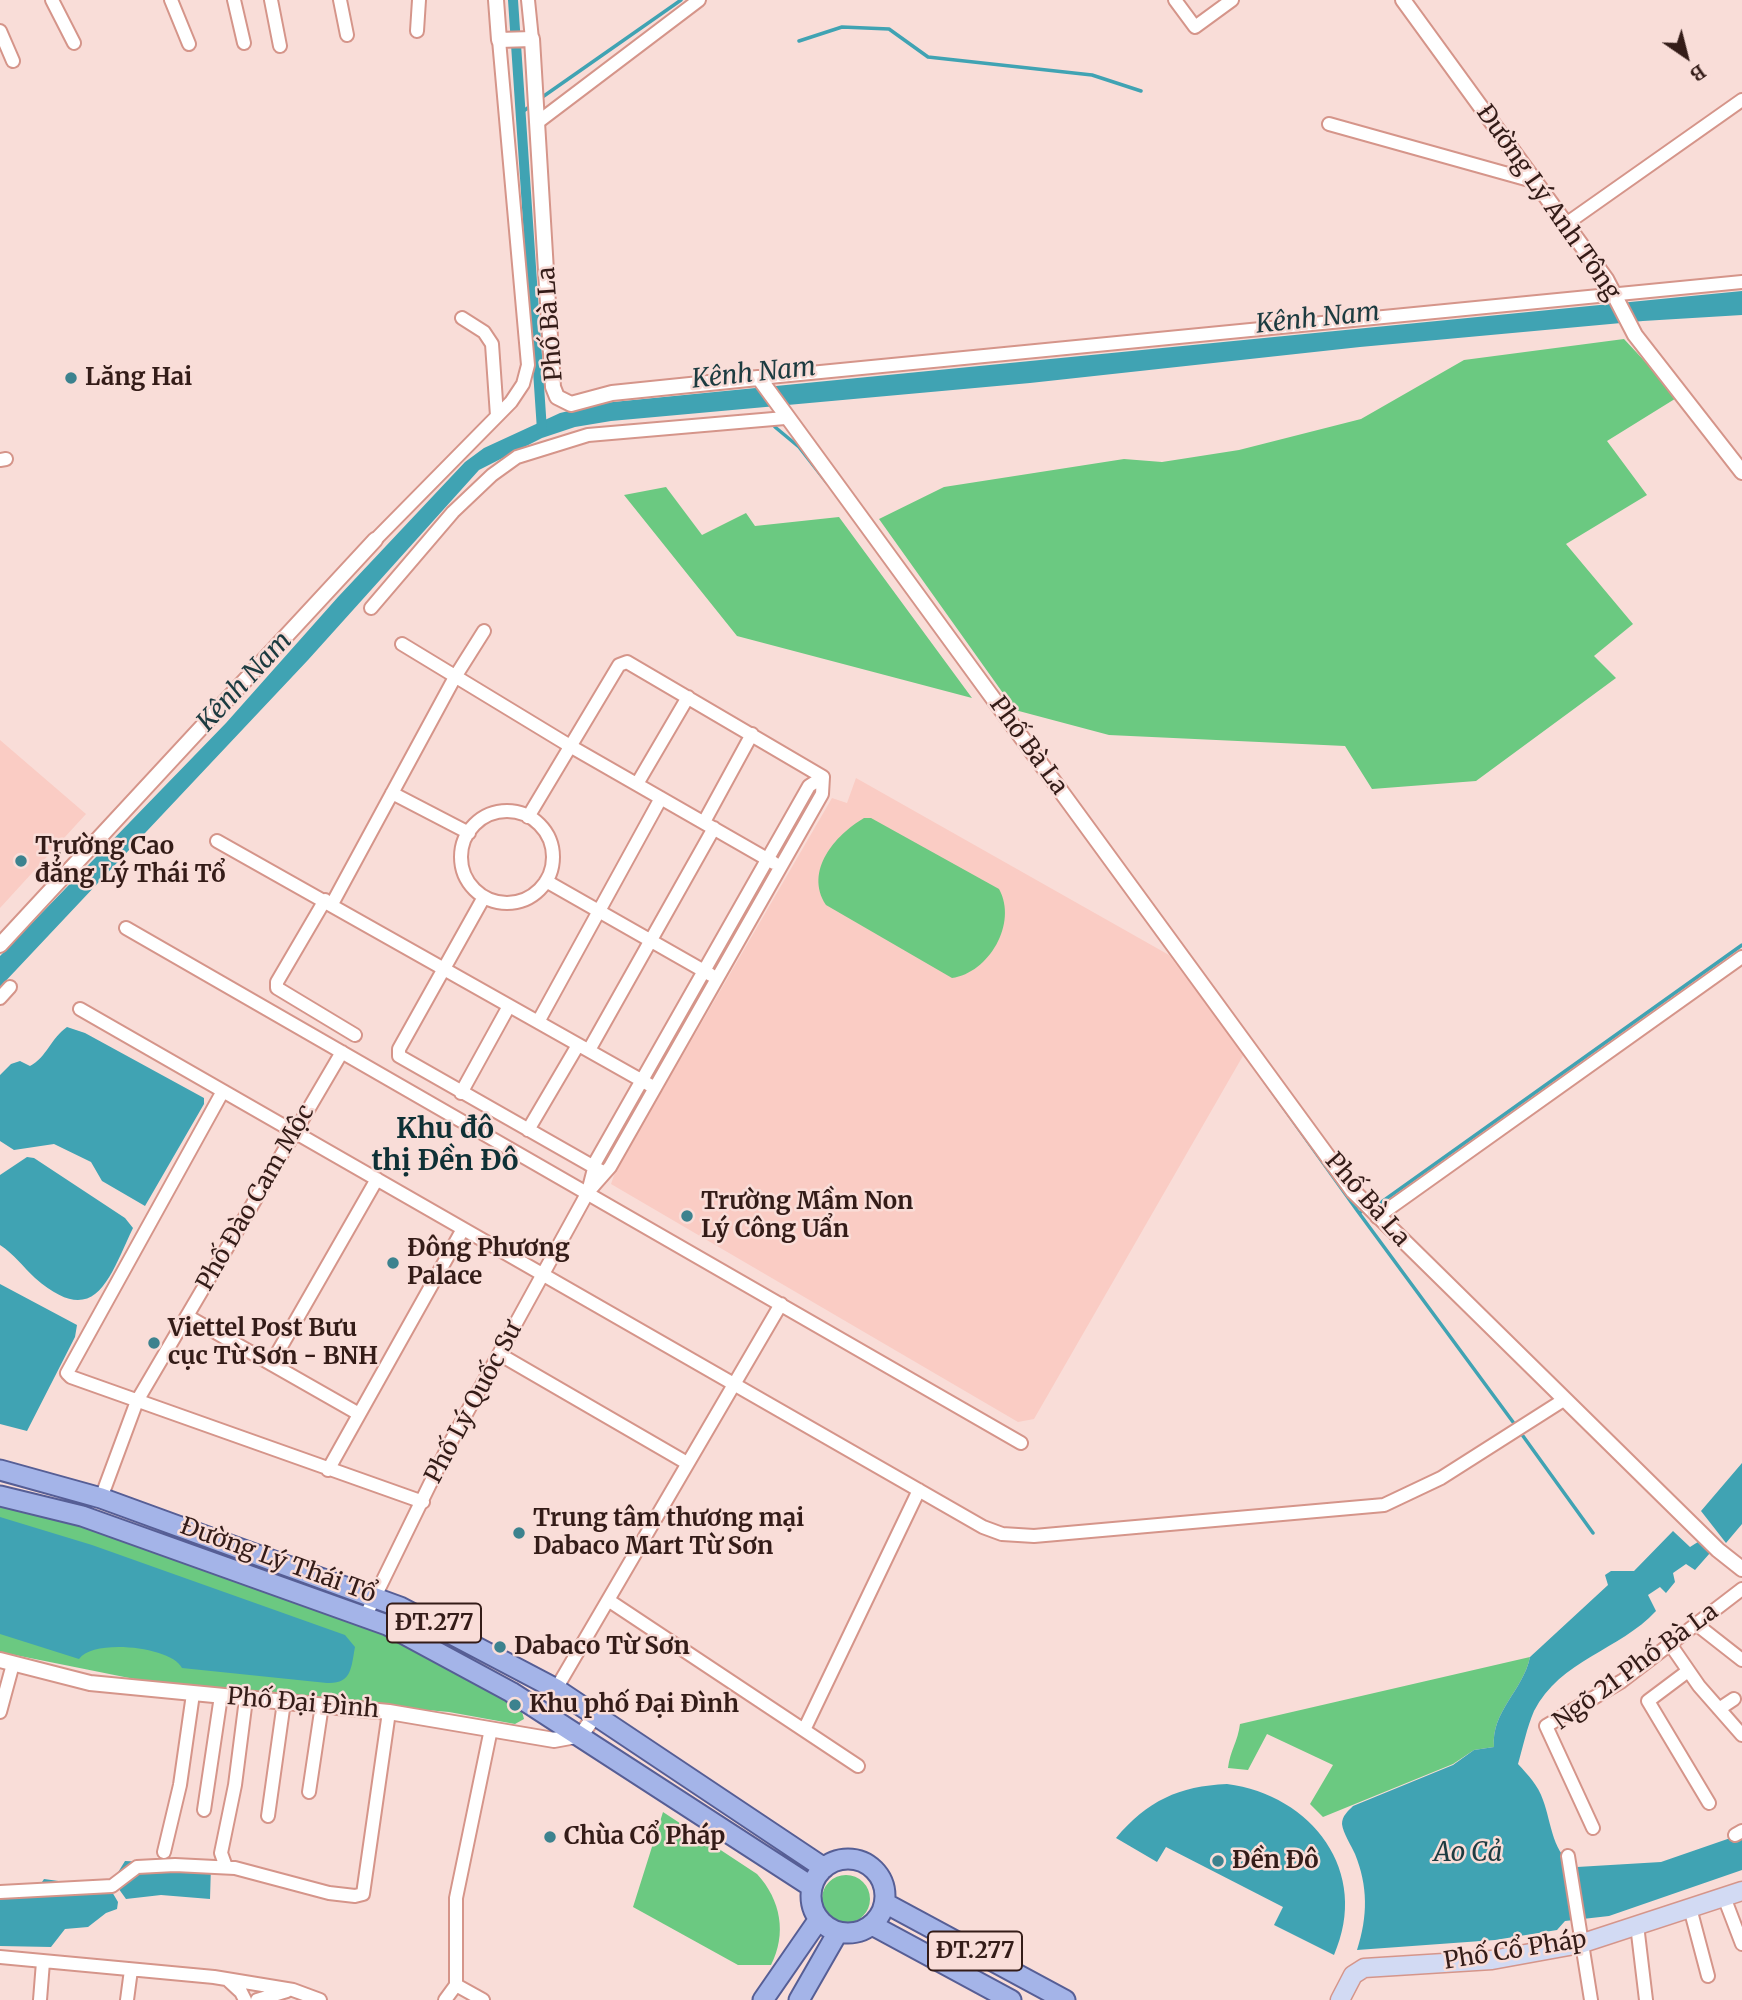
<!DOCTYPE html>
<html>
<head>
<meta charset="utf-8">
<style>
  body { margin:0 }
  #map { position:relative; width:1742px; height:2000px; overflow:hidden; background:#f9ddd8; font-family:Merriweather,serif }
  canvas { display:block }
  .north { position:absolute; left:1651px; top:21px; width:70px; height:70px; -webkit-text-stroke:5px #f9ddd8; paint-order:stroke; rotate:145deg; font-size:19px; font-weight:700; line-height:28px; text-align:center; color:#341c18 }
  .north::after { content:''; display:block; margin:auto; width:24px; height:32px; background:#341c18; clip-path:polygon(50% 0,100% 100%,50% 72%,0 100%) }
</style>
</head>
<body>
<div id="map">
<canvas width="1742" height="2000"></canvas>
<div class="north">B</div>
</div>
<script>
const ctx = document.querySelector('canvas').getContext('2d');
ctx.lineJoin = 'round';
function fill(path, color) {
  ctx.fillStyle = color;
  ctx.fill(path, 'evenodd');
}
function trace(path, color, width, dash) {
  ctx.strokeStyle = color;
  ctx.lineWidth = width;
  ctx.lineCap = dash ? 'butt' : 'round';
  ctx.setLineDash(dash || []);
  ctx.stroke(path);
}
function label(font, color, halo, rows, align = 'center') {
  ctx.font = font + ' Merriweather,serif';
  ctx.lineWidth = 5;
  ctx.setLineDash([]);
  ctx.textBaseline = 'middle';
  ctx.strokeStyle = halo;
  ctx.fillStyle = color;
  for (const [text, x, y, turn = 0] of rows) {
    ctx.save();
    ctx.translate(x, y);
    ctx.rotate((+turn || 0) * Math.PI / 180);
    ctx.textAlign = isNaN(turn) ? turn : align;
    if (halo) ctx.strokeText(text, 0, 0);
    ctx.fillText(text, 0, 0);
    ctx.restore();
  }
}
fill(new Path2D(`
  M0 740 86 814 0 908Z
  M856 778 1169 955 1244 1054 1034 1419 1018 1422 611 1184 615 1172 832 798 847 803Z`), '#faccc4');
fill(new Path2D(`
  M1624 339 1678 397 1607 441 1647 495 1566 544 1633 624 1594 656 1616 678 1476 781 1372 789 1345 746 1109 735 1015 710 879 519 944 487 1124 459 1162 462 1239 450 1361 419 1464 360Z
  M666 487 702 535 746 513 755 526 839 517 972 698 737 636 624 495Z
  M864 818H871L999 889C1018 923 989 973 952 978L826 905C804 871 835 835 864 818Z
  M0 1502 102 1530 380 1632 439 1661 521 1708 524 1719 515 1724 449 1712 179 1688 0 1652Z
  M1530 1657C1523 1691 1491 1711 1494 1747L1474 1750 1453 1764 1323 1817 1310 1804 1333 1765 1267 1734 1248 1770 1228 1768C1230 1751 1238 1741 1240 1724Z
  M663 1812 757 1874C781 1900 787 1934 771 1965H738L633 1907Z
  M822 1899a24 24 0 1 1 48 0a24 24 0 1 1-48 0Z`), '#6bc981');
fill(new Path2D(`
  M1742 291V315L1643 321 1360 347 1030 383 611 421 575 427 542 438 479 470 308 660 0 987V956L226 723 338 597 465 462 484 448 560 413 603 403Z
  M67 1027 85 1033 204 1098V1104L145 1206 102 1181 91 1162 54 1144 14 1150 0 1141V1075L11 1064 20 1061 30 1066C47 1057 51 1038 67 1027Z
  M27 1157 34 1158 125 1218 133 1228C109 1278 96 1331 35 1278 23 1267 14 1254 0 1245V1175Z
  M0 1284 77 1325 75 1337 27 1431 0 1424Z
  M1742 1463V1524L1726 1543 1701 1511Z
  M0 1517 92 1545 345 1635 355 1647C351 1668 352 1684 327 1683L182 1668C172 1647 94 1638 79 1659L0 1634Z
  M1673 1531 1690 1547 1701 1540 1710 1553 1695 1570 1686 1564 1673 1573 1675 1582 1666 1593 1660 1587 1648 1595 1656 1611C1620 1650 1560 1660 1534 1711 1527 1727 1523 1747 1518 1764 1528 1775 1538 1785 1543 1800 1552 1824 1552 1855 1577 1867L1661 1862 1742 1834V1870L1609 1916 1565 1921 1557 1930 1495 1940 1357 1950C1368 1916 1368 1886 1355 1854 1351 1845 1343 1833 1342 1824 1342 1816 1348 1811 1353 1806L1453 1765 1474 1750 1494 1747C1491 1711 1523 1691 1530 1657L1608 1585 1605 1575 1611 1571H1634Z
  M1227 1784C1312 1795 1371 1872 1334 1955L1274 1925 1283 1907 1166 1847 1157 1862 1116 1838C1147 1801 1179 1786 1227 1784Z
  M125 1861 211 1865 210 1899 161 1895 126 1899 116 1885 117 1874Z
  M44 1879 73 1883 105 1880 118 1902 117 1909 106 1913 88 1927 65 1929 51 1947 0 1946V1890L38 1888Z`), '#40a3b3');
trace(new Path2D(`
  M799 41 842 27 889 29 928 57 1092 75 1141 91
  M541 98 681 0
  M522 112 532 105
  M775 427 799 447 827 483
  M1265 1082 1359 1213 1366 1209
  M1376 1206 1742 945
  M1359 1213 1513 1422
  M1523 1436 1593 1533`), '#40a3b3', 3.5);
trace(new Path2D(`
  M513 0 542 430`), '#40a3b3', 10);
const minor = new Path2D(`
  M52 0 74 43
  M171 0 189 44
  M234 0 244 43
  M271 0 280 46
  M340 0 347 35
  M528 0 532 39
  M1175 0 1195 27 1232 0
  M0 31 13 61
  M417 31 419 0
  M538 122 699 0
  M1329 124 1533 181
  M1566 224 1742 100
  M462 318 484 332 492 344 497 416
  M759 378 1742 282
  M0 460 6 459
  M375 540 511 402 523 384 528 365 499 40
  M371 608 453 512 492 475 517 457 588 435 785 418
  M402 644 570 746 774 863
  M637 784 688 697
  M392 793 469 833
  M461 857a46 46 0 1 1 92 0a46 46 0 1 1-92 0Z
  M528 817 619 665 627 662 823 777
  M704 822 752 734
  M217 841 655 1088
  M546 881 711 975
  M484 897 399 1049V1056L601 1171
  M325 900 277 982V988L355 1035
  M332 904 455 677 484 631
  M126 928 1021 1443
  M0 998 10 987
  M80 1009 983 1527 1002 1534 1034 1536 1384 1505 1441 1478 1562 1401
  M538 1022 661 798
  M589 1050 714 828
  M223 1091 67 1373 71 1377 423 1502
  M461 1093 509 1006
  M528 1130 578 1045
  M589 1188 596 1161 809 786 823 777
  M1377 1217 1742 957
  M187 1316 359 1414
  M499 1354 687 1463
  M271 1364 377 1179
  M328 1470 463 1229
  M101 1498 137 1401 342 1052
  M608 1600 858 1766
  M365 1617 449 1445 588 1192 610 1167 822 794 823 777
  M1696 1624 1742 1660
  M1670 1644 1699 1686 1742 1735
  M1688 1671 1648 1701 1709 1803
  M556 1689 781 1304
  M1719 1709 1734 1699
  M0 1712 13 1664
  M804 1730 919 1490
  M309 1792 322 1705
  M204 1810 221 1696
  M268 1816 284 1702
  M1593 1828 1546 1726 1622 1681 1742 1589
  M1735 1835 1742 1831
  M164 1852 180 1785 193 1694
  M1568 1856 1591 2000
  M226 1867 221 1853 235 1785 246 1699
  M0 1892 112 1886 137 1867 175 1865 235 1868 329 1893 355 1896 363 1894 389 1712
  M1724 1897 1742 1944
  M1690 1908 1708 1976
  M1637 1925 1646 2000
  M0 1957 214 1977 293 1990 320 2000
  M228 1980 241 1992 245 2000
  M456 1985 483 2000
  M40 2000 43 1962
  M127 2000 131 1970
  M257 2000 287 1991
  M445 2000 456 1985V1898L491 1729`);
const tertiary = new Path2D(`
  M496 0 499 40 532 39 553 387 557 397 571 404 612 393 758 378
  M1403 0 1606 279 1635 335 1742 472
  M759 378 1353 1191 1718 1550 1742 1569
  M0 945 375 540
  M0 1660 90 1683 389 1712 554 1740 581 1735 596 1714`);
const secondary = new Path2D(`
  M1340 2000 1353 1975 1364 1968 1492 1960 1580 1944 1742 1891`);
const primary = new Path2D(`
  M0 1470 101 1498 400 1607 556 1689 824 1868
  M0 1496 82 1516 387 1625 511 1692 812 1887
  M811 1896a37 37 0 1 1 74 0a37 37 0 1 1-74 0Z
  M885 1903 1065 2000
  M872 1925 1011 2000
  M763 2000 819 1919
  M799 2000 838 1932`);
trace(minor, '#d5958a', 16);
trace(tertiary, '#d5958a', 18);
trace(secondary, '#d5958a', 21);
trace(primary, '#565e95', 23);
trace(minor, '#fff', 12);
trace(tertiary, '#fff', 14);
trace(secondary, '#d2daf3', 18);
trace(primary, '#a4b4e8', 19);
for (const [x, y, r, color] of [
  [71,378,7,"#3c828e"],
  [21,861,7,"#3c828e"],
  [687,1216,7,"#3c828e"],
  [393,1263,7,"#3c828e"],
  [154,1343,7,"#3c828e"],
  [519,1533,7,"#3c828e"],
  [500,1647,7,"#3c828e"],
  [515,1705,7,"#3c828e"],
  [550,1837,7,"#3c828e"],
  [1218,1861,7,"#3c828e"]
]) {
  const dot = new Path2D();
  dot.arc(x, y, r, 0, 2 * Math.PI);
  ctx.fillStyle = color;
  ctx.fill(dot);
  trace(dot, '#f9ddd8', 2.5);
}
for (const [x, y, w] of [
  [434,1623,94],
  [975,1951,94]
]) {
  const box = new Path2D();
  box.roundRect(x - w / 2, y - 19.5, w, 39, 5);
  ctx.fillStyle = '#f9ddd8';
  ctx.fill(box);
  trace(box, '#341c18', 2);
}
label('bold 23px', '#341c18', null, [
  ["ĐT.277",434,1623],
  ["ĐT.277",975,1951]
]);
label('24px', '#341c18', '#f9ddd8', [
  ["Đường Lý Anh Tông",1548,203,55],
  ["Phố Bà La",551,324,-94],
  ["Phố Bà La",1028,746,54],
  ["Phố Đào Cam Mộc",256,1198,-60],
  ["Phố Bà La",1367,1200,49],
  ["Phố Lý Quốc Sư",474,1403,-62],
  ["Đường Lý Thái Tổ",278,1561,20],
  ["Ngõ 21 Phố Bà La",1636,1667,-36],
  ["Phố Đại Đình",303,1704,5],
  ["Phố Cổ Pháp",1515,1951,-9]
]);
label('bold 24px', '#341c18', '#f9ddd8', [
  ["Lăng Hai",85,378],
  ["Trường Cao",35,847],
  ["đẳng Lý Thái Tổ",35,875],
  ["Trường Mầm Non",701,1202],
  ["Lý Công Uẩn",701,1230],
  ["Đông Phương",407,1249],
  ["Palace",407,1277],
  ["Viettel Post Bưu",168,1329],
  ["cục Từ Sơn - BNH",168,1357],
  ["Trung tâm thương mại",533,1519],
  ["Dabaco Mart Từ Sơn",533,1547],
  ["Dabaco Từ Sơn",514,1647],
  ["Khu phố Đại Đình",529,1705],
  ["Chùa Cổ Pháp",564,1837],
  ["Đền Đô",1232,1861]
], 'left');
label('italic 26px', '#1c3b40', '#f9ddd8', [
  ["Kênh Nam",1318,319,-6],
  ["Kênh Nam",754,374,-6],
  ["Kênh Nam",245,682,-47],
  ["Ao Cả",1468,1854]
]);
label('bold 28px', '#0e3035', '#f9ddd8', [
  ["Khu đô",445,1130],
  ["thị Đền Đô",445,1162]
]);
</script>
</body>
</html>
